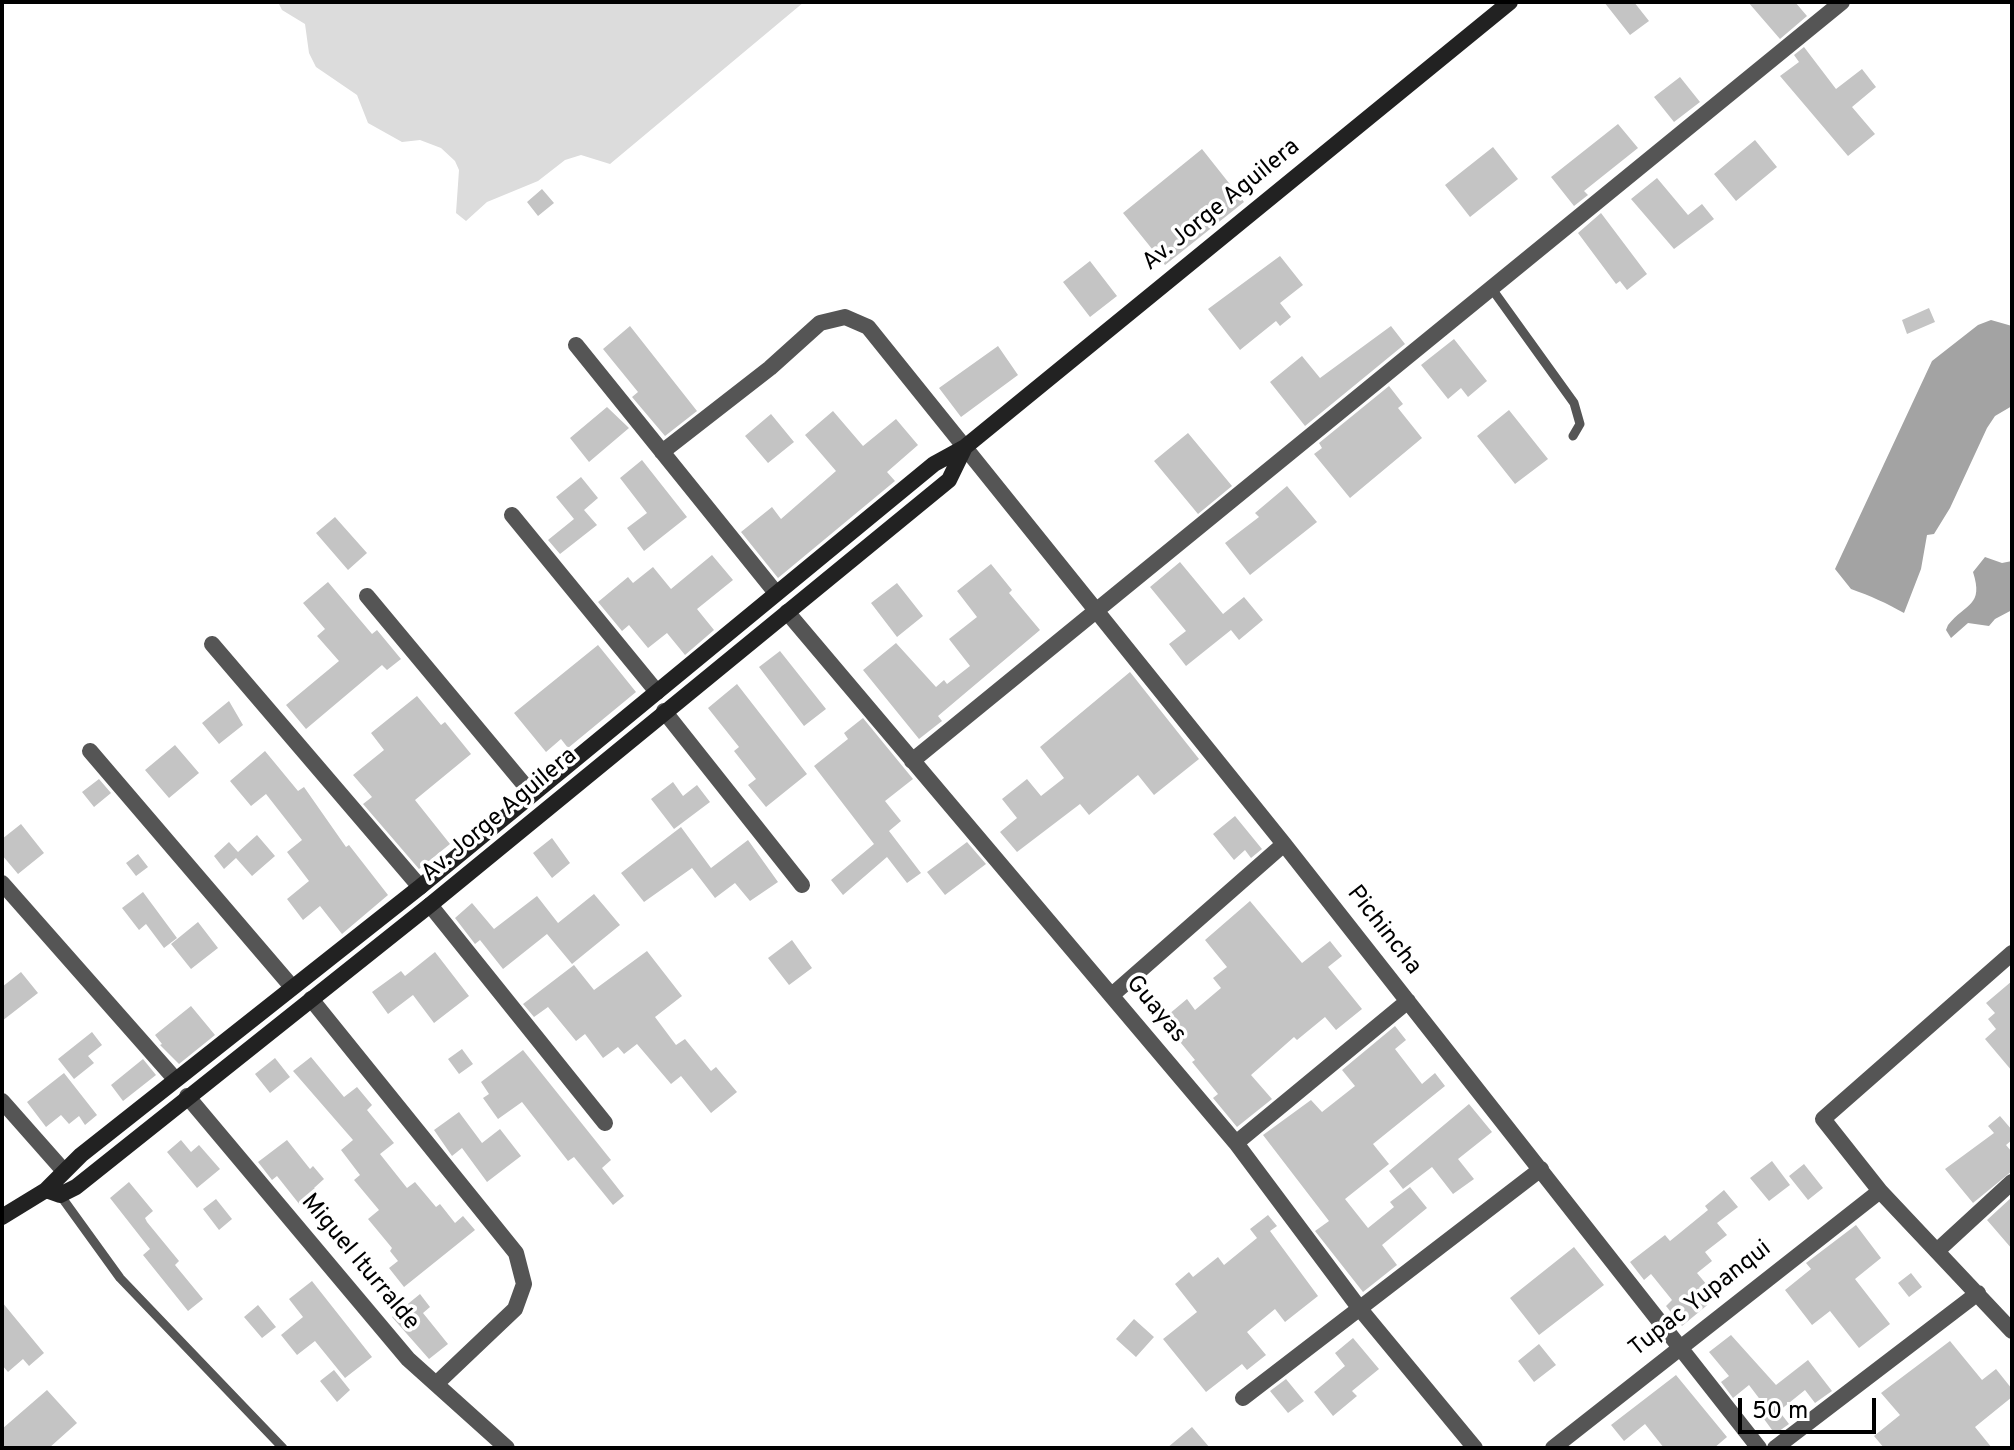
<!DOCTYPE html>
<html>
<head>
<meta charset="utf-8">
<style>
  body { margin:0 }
  #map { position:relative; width:2014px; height:1450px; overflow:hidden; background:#fff; font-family:Overpass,sans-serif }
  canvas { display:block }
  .frame { position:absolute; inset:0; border:4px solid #000; pointer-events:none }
  .scale { position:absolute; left:1738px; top:1398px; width:138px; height:36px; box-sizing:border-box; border:4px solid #000; border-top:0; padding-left:10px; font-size:24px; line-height:28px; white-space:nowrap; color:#000; -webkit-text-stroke:6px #fff; paint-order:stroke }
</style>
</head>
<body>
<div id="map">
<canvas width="2014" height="1450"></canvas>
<div class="frame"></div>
<div class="scale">50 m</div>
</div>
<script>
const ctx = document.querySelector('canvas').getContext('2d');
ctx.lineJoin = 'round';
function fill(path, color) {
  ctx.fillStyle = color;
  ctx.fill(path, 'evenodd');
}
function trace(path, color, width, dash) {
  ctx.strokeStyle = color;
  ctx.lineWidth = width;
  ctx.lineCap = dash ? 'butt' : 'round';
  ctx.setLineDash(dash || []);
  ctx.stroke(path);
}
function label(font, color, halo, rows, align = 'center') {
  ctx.font = font + ' Overpass,sans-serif';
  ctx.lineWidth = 7;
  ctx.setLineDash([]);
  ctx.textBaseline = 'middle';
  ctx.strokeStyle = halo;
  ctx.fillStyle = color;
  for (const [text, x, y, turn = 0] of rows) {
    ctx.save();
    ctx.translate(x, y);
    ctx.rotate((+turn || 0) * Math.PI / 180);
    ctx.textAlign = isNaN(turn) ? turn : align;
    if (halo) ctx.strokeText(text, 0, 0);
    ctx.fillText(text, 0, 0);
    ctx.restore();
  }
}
fill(new Path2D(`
  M278 2H804L610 164 581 155 565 160 538 181 487 202 466 221 456 213 459 170 455 161 441 148 420 140 402 142 368 123 357 95 316 67 309 53 305 24 282 10Z`), '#dcdcdc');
fill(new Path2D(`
  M1991 320 2012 326V406L1995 416 1987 428 1950 508 1934 534 1927 535 1921 569 1904 613C1886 603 1871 596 1851 589L1835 569 1932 361 1978 325Z
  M1985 557 2002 563 2012 561V610L1995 619 1989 626 1968 623 1951 638 1946 630 1948 625C1966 603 1984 606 1973 572Z`), '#a3a3a3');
fill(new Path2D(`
  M1604 2H1634L1649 21 1630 35Z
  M1748 2H1795L1807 16 1780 39Z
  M1804 47 1836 89 1862 69 1876 87 1852 107 1875 134 1848 156 1780 76 1799 62 1794 55Z
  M1680 77 1700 102 1674 122 1654 97Z
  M1618 124 1638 148 1584 191 1588 195 1574 206 1551 177Z
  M1755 140 1777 167 1736 201 1714 174Z
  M1493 147 1518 179 1470 217 1445 185Z
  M1202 149 1244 202 1165 265 1123 213Z
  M1657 178 1688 215 1702 204 1714 219 1674 249 1631 199Z
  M542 189 554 203 538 216 527 202Z
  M1601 213 1647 274 1627 290 1620 281 1616 284 1578 233Z
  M1280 256 1303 285 1280 303 1291 317 1280 326 1276 321 1240 350 1208 309Z
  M1090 261 1117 296 1090 317 1063 282Z
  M1929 308 1935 322 1907 334 1902 320Z
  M630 326 697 411 665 436 632 397 638 392 603 349Z
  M1391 326 1405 344 1305 426 1270 382 1302 356 1320 378Z
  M1454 339 1487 381 1468 397 1461 388 1448 399 1421 365Z
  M998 346 1018 375 961 417 939 388Z
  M1389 386 1403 404 1398 408 1422 438 1350 498 1314 454 1322 448 1319 443Z
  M607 407 629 428 589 462 570 438Z
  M1509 410 1548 459 1515 484 1477 436Z
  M833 411 863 446 896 419 918 445 887 472 895 481 778 578 741 532 772 507 781 519 836 471 805 435Z
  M771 414 794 442 768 463 745 436Z
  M1188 433 1232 486 1198 514 1154 461Z
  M642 460 687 517 644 551 627 528 647 513 620 478Z
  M581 477 598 498 584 510 597 525 560 554 548 540 574 519 556 497Z
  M1287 486 1317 522 1250 575 1225 543 1259 517 1255 513Z
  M335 517 367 553 348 570 316 533Z
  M712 555 733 580 697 609 714 630 685 655 667 633 648 648 629 625 622 631 598 602 628 577 633 583 653 567 671 589Z
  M1180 562 1223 614 1244 597 1263 620 1239 640 1231 630 1186 666 1169 644 1186 631 1150 587Z
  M991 564 1012 590 1009 593 1040 630 938 716 942 721 919 739 863 670 896 643 936 687 944 680 947 684 970 666 949 639 977 617 957 591Z
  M328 582 372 634 377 630 401 659 387 670 382 665 306 729 286 705 339 661 317 636 325 629 303 603Z
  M897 583 923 616 897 637 871 603Z
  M598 645 636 692 568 748 561 739 546 752 514 713Z
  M780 651 826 709 804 726 759 667Z
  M1130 672 1199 759 1154 795 1138 775 1089 815 1080 804 1017 852 1000 832 1017 818 1002 799 1027 779 1041 796 1064 778 1040 747Z
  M737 684 807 774 766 807 748 785 756 779 734 751 739 747 708 708Z
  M417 696 441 725 445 722 471 754 415 800 450 844 419 869 363 804 372 797 353 775 384 750 371 733Z
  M229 701 243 725 219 744 202 723Z
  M863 718 913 779 885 801 901 821 889 831 921 873 907 883 887 857 843 895 831 880 874 844 814 766 848 739 844 733Z
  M175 745 199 773 169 798 145 770Z
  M265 751 298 791 304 787 346 847 349 845 388 895 342 934 320 906 303 920 287 899 309 881 287 852 302 840 266 794 251 806 230 781Z
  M99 779 111 793 94 807 82 792Z
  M673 782 683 796 697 785 710 802 674 829 651 799Z
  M1235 816 1262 849 1251 858 1245 850 1234 860 1213 834Z
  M21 824 44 853 18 874 2 855V839Z
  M681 827 711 868 748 840 778 882 750 901 735 883 715 898 692 868 644 902 621 873Z
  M257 835 275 856 252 876 236 858 224 869 214 856 229 842 238 852Z
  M552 838 570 863 552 878 533 853Z
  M967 842 986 864 945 895 927 872Z
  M138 854 148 867 136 876 126 863Z
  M143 892 177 938 164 948 146 924 139 930 122 908Z
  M594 894 620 925 572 964 547 934 503 969 480 940 475 944 455 918 472 903 494 929 537 896 558 923Z
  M1250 901 1302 963 1330 941 1342 956 1328 967 1362 1009 1336 1030 1325 1017 1297 1040 1294 1037 1251 1075 1272 1099 1237 1127 1213 1098 1218 1094 1192 1062 1195 1060 1162 1020 1187 999 1195 1010 1221 988 1213 978 1227 967 1205 940Z
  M198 922 218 948 191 969 171 944Z
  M792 940 812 968 789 985 768 958Z
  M647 951 682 996 655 1017 676 1045 685 1039 711 1071 716 1067 737 1092 711 1113 681 1076 671 1084 637 1044 624 1054 618 1047 603 1058 585 1034 576 1041 548 1007 534 1017 523 1004 574 965 594 990Z
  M435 952 469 996 434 1023 413 995 388 1014 372 992 401 971 405 976Z
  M21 972 38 993 2 1021V987Z
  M2012 981V1071L1985 1039 1996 1029 1988 1019 1995 1013 1986 1003Z
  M191 1006 215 1035 179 1064 160 1045 162 1044 155 1035Z
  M1395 1026 1406 1040 1395 1049 1422 1084 1435 1073 1445 1086 1373 1144 1389 1164 1345 1199 1368 1228 1394 1207 1390 1202 1410 1187 1427 1208 1382 1245 1397 1265 1363 1292 1315 1231 1329 1221 1263 1135 1311 1100 1322 1112 1355 1086 1342 1070Z
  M92 1032 102 1045 88 1056 94 1063 74 1079 58 1059Z
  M462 1049 473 1064 459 1074 448 1059Z
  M523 1050 611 1160 602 1168 624 1196 613 1205 574 1157 568 1161 522 1102 498 1119 483 1098 489 1094 481 1082Z
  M311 1057 344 1097 357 1087 372 1105 367 1110 394 1143 380 1154 407 1188 415 1182 436 1207 440 1204 455 1223 463 1216 475 1230 404 1287 389 1268 398 1261 390 1251 392 1248 368 1219 379 1210 354 1180 360 1175 341 1150 353 1140 293 1071Z
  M275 1058 290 1077 270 1093 255 1074Z
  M143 1059 156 1075 123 1101 111 1085Z
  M64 1073 97 1115 85 1125 79 1116 69 1124 61 1115 46 1127 27 1102Z
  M1469 1104 1492 1132 1458 1159 1474 1179 1453 1194 1432 1167 1403 1189 1389 1171Z
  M459 1112 482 1143 500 1129 521 1156 487 1182 462 1148 452 1156 434 1130Z
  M2000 1116 2012 1130V1140L2006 1145 2012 1152V1171L1973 1203 1945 1169 1994 1133 1988 1126Z
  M181 1140 191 1152 199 1145 220 1169 197 1188 167 1152Z
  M287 1140 310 1169 313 1166 324 1179 314 1188 317 1191 300 1205 277 1176 272 1180 258 1162Z
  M1772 1161 1790 1185 1769 1201 1750 1178Z
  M1804 1164 1823 1188 1808 1200 1789 1176Z
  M129 1182 153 1211 145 1218 147 1222 179 1261 175 1265 203 1299 188 1311 143 1255 150 1249 110 1198Z
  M1724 1190 1738 1207 1717 1223 1727 1235 1705 1252 1712 1261 1697 1273 1717 1297 1682 1326 1666 1306 1672 1300 1651 1274 1644 1280 1630 1262 1665 1235 1670 1241 1708 1210 1705 1206Z
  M2012 1197V1249L1987 1220Z
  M216 1199 232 1219 219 1230 203 1209Z
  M1268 1215 1277 1226 1270 1231 1318 1296 1285 1322 1275 1309 1247 1332 1266 1355 1247 1370 1242 1364 1206 1392 1163 1339 1197 1312 1175 1284 1189 1272 1193 1277 1218 1257 1224 1265 1257 1238 1250 1229Z
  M1856 1225 1881 1258 1855 1279 1890 1324 1859 1348 1830 1311 1812 1325 1785 1290 1811 1269 1806 1263Z
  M1574 1247 1604 1285 1539 1335 1510 1298Z
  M1911 1273 1922 1287 1909 1297 1898 1283Z
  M312 1281 372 1357 345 1378 315 1341 297 1355 281 1335 303 1317 289 1299Z
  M420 1294 430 1307 423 1313 448 1344 429 1359 392 1317Z
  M2 1302 44 1353 29 1366 23 1359 8 1372 2 1365Z
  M258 1305 276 1327 262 1338 244 1317Z
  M1134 1319 1154 1337 1136 1357 1116 1339Z
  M1731 1335 1776 1385 1808 1360 1832 1391 1815 1403 1805 1390 1779 1411 1789 1424 1775 1434 1764 1419 1771 1414 1749 1385 1733 1398 1721 1382 1729 1376 1709 1352Z
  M1353 1338 1379 1369 1352 1391 1357 1396 1333 1416 1314 1392 1345 1366 1335 1353Z
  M1950 1341 1982 1380 1996 1369 2012 1389V1397L1975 1427 1992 1448H1884L1874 1436 1900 1415 1881 1393Z
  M1539 1344 1556 1365 1534 1382 1518 1361Z
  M334 1370 350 1390 337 1402 320 1381Z
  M1676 1375 1727 1437 1714 1448H1664L1645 1424 1624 1441 1611 1425Z
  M1286 1379 1304 1401 1288 1413 1270 1391Z
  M47 1390 77 1423 49 1448H2V1429Z
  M1192 1427 1210 1448H1167Z`), '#c4c4c4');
trace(new Path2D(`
  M1492 289 1574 403 1580 424 1573 436
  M60 1195 120 1278 283 1448`), '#555', 9);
trace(new Path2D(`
  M576 345 776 593
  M662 452 770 368 820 323 845 317 868 327 1284 844 1759 1448
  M512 515 657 692
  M367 596 532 794
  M787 612 1236 1143 1360 1309 1475 1448
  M212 644 420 887
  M664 711 802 885
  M90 751 292 987
  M912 761 1842 2
  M2 883 175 1079
  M430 905 605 1123
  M2012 953 1823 1119 1880 1191 2012 1331
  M1112 995 1284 844
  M311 999 516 1253 524 1284 515 1309 436 1384
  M187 1096 408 1359 507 1448
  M2 1101 63 1170
  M1236 1143 1408 1001
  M1938 1250 2012 1182
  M1243 1398 1541 1169
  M1553 1448 1880 1191
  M1775 1448 1978 1293`), '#555', 16);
trace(new Path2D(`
  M46 1190 60 1195 76 1187 430 905 949 480 965 447
  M2 1217 46 1190 81 1155 420 887 934 464 965 447 1510 2`), '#222', 16);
label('24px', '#000', '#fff', [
  ["Av. Jorge Aguilera",1222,206,-39],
  ["Av. Jorge Aguilera",500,816,-40],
  ["Pichincha",1383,931,52],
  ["Guayas",1155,1010,50],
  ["Miguel Iturralde",359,1263,50],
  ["Tupac Yupanqui",1701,1300,-38]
]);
</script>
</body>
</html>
